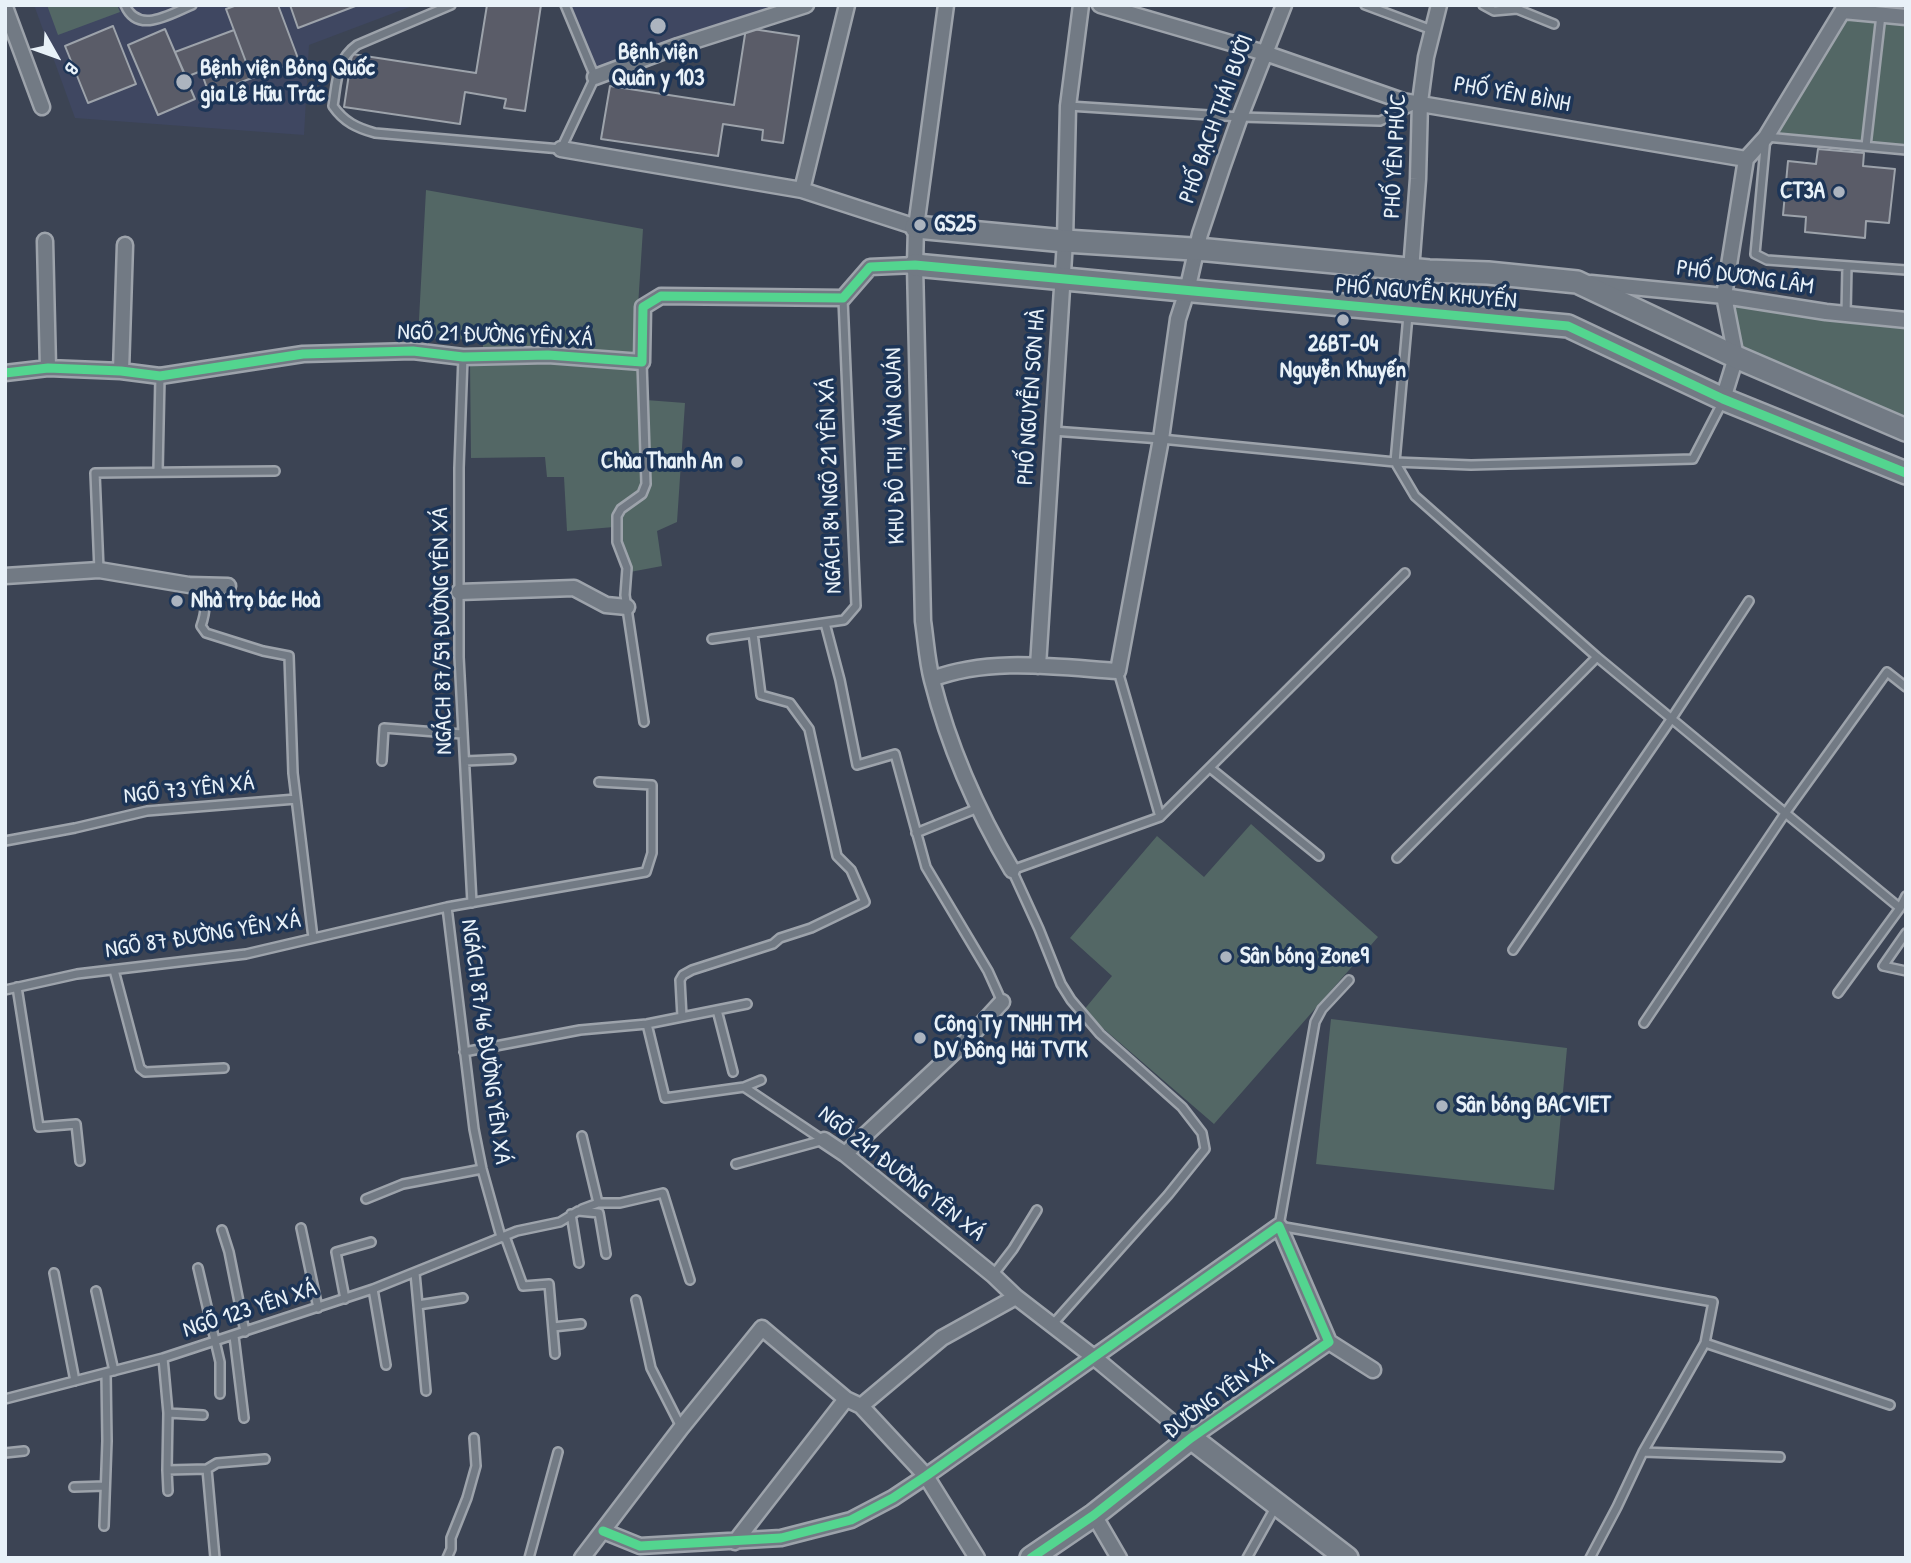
<!DOCTYPE html>
<html>
<head>
<meta charset="utf-8">
<style>
  body { margin:0 }
  #map { position:relative; width:1911px; height:1563px; overflow:hidden; background:#3c4454; font-family:"Patrick Hand",sans-serif }
  canvas { display:block }
  .frame { position:absolute; inset:0; border:7px solid #e8f1f8; pointer-events:none }
  .north { position:absolute; left:21px; top:21px; width:70px; height:70px; -webkit-text-stroke:5px #1d3557; paint-order:stroke; rotate:130deg; font-size:19px; font-weight:700; line-height:28px; text-align:center; color:#e8f1f8 }
  .north::after { content:''; display:block; margin:auto; width:24px; height:32px; background:#e8f1f8; clip-path:polygon(50% 0,100% 100%,50% 72%,0 100%) }
</style>
</head>
<body>
<div id="map">
<canvas width="1911" height="1563"></canvas>
<div class="frame"></div>
<div class="north">B</div>
</div>
<script>
const ctx = document.querySelector('canvas').getContext('2d');
ctx.lineJoin = 'round';
function fill(path, color) {
  ctx.fillStyle = color;
  ctx.fill(path, 'evenodd');
}
function trace(path, color, width, dash) {
  ctx.strokeStyle = color;
  ctx.lineWidth = width;
  ctx.lineCap = dash ? 'butt' : 'round';
  ctx.setLineDash(dash || []);
  ctx.stroke(path);
}
function label(font, color, halo, rows, align = 'center') {
  ctx.font = font + ' "Patrick Hand",sans-serif';
  ctx.lineWidth = 7;
  ctx.setLineDash([]);
  ctx.textBaseline = 'middle';
  ctx.strokeStyle = halo;
  ctx.fillStyle = color;
  for (const [text, x, y, turn = 0] of rows) {
    ctx.save();
    ctx.translate(x, y);
    ctx.rotate((+turn || 0) * Math.PI / 180);
    ctx.textAlign = isNaN(turn) ? turn : align;
    if (halo) ctx.strokeText(text, 0, 0);
    ctx.fillText(text, 0, 0);
    ctx.restore();
  }
}
fill(new Path2D(`
  M34 5H415L309 45 304 135 75 118Z
  M565 5H806L595 77Z`), '#3f4761');
fill(new Path2D(`
  M47 5H117L120 12 58 35Z
  M1844 12 1906 18V149L1767 136Z
  M426 190 643 229 635 353 517 346 483 351V340L418 338Z
  M1728 299 1906 320V427L1739 355Z
  M470 361 566 363 638 368 646 400 685 403 677 522 657 531 662 566 630 572 623 544 614 527 567 531 564 477H547L545 457 471 458Z
  M1251 824 1378 937 1214 1124 1083 1011 1112 976 1070 938 1157 836 1204 877Z
  M1331 1019 1567 1048 1554 1190 1316 1164Z`), '#536765');
const building = new Path2D(`
  M237 5H278L299 61 252 78 226 9Z
  M290 5H358L298 28Z
  M487 5H541L525 111 504 108 506 99 465 92 460 124 344 107 352 54 476 73Z
  M113 26 136 84 88 103 65 46Z
  M746 28 799 36 783 143 762 140 763 130 723 124 718 156 601 139 610 86 734 105Z
  M165 29 195 99 158 115 128 45Z
  M234 30 252 78 209 94 201 71 186 77 175 52Z
  M1818 149 1864 153 1863 166 1895 169 1889 223 1866 221 1865 238 1805 232 1806 217 1783 215 1788 161 1816 164Z`);
fill(building, '#5a5c68');
trace(building, '#9da3ab', 2);
const lane = new Path2D(`
  M125 5C138 35 170 14 192 5
  M451 5 357 45C336 60 337 82 333 106 344 122 357 128 375 133L561 149 595 77 565 5
  M1365 5 1432 30
  M1483 5 1494 11 1517 9 1554 24
  M1069 106 1240 117 1380 121 1413 106
  M1866 146 1881 15
  M1906 150 1766 137 1755 254 1767 260 1906 270
  M1846 314 1847 266
  M1408 315 1395 462 1415 496 1597 657 1900 908 1838 993
  M463 357 459 468V657L472 903
  M642 362 646 484 642 494 621 509 617 516V542L627 568 625 595 644 722
  M1053 431 1161 439 1395 462 1471 465 1693 459 1722 403
  M158 471 160 376
  M99 570 95 473 275 471
  M201 586C207 600 206 612 201 626L206 633 263 651 289 656 293 773 313 938
  M825 623 840 680 857 765 895 754 926 867 988 971 1002 1002
  M712 639 844 620 856 606 843 299
  M1118 671 1160 817
  M382 761 384 728 462 734
  M465 761 511 759
  M1210 768 1319 856
  M916 833 978 808
  M5 841 75 828 147 811 296 799
  M1397 858 1597 657
  M447 907 474 1129 482 1169 501 1237 506 1239 523 1286 549 1284 555 1354
  M1900 908 1906 896
  M1906 933 1883 966 1906 971
  M1513 950 1672 718 1749 601
  M114 970 140 1068 145 1072 224 1068
  M1349 980 1322 1009 1315 1022 1279 1226 1713 1302 1705 1343 1643 1452 1617 1507 1590 1558
  M17 987 39 1127 76 1124 80 1161
  M5 990 77 974 246 954 447 907 646 872 652 853V785L599 782
  M717 1010 733 1072
  M682 1017 680 980 683 975 692 970 773 944 780 938 811 928 865 902 851 870 837 856 809 729 790 703 761 695 753 633
  M1644 1023 1786 812 1887 672 1906 687
  M647 1024 665 1098 744 1087 823 1140
  M464 1052 580 1030 647 1024 747 1004
  M744 1087 761 1080
  M582 1136 598 1203
  M736 1164 824 1140
  M366 1199 403 1184 482 1169
  M582 1209 598 1203H620L663 1193 690 1280
  M571 1214 579 1263
  M301 1228 318 1308
  M222 1230 229 1252 245 1332
  M198 1268 220 1362V1394
  M54 1273 75 1381
  M415 1273 426 1391
  M993 1275 1013 1249 1037 1210
  M373 1289 386 1365
  M96 1291 114 1371
  M345 1299 336 1252 371 1242
  M636 1300 651 1368 681 1427
  M418 1305 463 1298
  M1052 1325 1168 1195 1205 1149 1202 1133 1182 1107 1100 1034 1071 1000 1061 984 1039 929 1012 870 1160 817 1405 573
  M553 1327 581 1324
  M234 1336 244 1418
  M1705 1343 1890 1405
  M163 1358 168 1413 167 1470 207 1469 215 1558
  M5 1399 163 1358 373 1289 517 1231 560 1222 578 1211 599 1213 606 1254
  M168 1413 203 1415
  M1643 1452 1780 1457
  M5 1453 24 1451
  M207 1469 217 1463 265 1459
  M167 1470 168 1491
  M74 1487 105 1486
  M104 1526 107 1441 106 1373
  M447 1558 451 1549V1538L467 1498 476 1466 474 1438
  M529 1558 558 1452
  M1247 1558 1276 1506`);
const street = new Path2D(`
  M946 5 916 227 915 265 923 621C926 641 927 661 932 680 949 747 977 811 1012 870
  M1100 5 1265 53 1403 101 1746 159 1766 137 1846 5
  M5 7 42 107
  M1843 11 1906 17
  M595 77 678 46 806 5
  M561 149 802 190 916 227
  M802 190 847 5
  M45 241 48 368
  M1591 283 1724 296 1826 312 1906 320
  M1408 310 1418 179 1420 102 1426 57 1439 5
  M121 371 125 245
  M5 373 48 368 121 371 160 376 303 354 413 351 463 357 548 355 642 362 643 307 661 296 843 298 870 267 915 265
  M1723 399 1736 357 1724 296 1746 159
  M5 576 99 570 189 585 228 586
  M459 592 574 588 606 605 627 607
  M1038 666 1065 241 1068 106 1081 5
  M932 679C990 657 1057 667 1118 671L1161 439 1178 319 1187 291 1200 234 1222 168 1240 117 1284 5
  M845 1154 966 1041 1002 1002
  M1329 1342 1373 1370
  M861 1406 942 1338 1016 1297
  M1094 1515 1119 1558
  M603 1531 640 1546 781 1538 851 1520 893 1498 926 1476 1279 1226 1329 1342 1191 1438 1095 1358 1016 1297 993 1275 845 1154 824 1140
  M735 1542 846 1399
  M582 1558 681 1428 762 1328 846 1399 861 1406 926 1476 977 1558`);
const secondary = new Path2D(`
  M916 227 1065 241 1208 250 1429 271 1488 273 1577 282 1736 357 1906 430
  M915 265 1568 326 1723 399 1906 473
  M1031 1558 1094 1515 1191 1438 1347 1558`);
trace(lane, '#9da3ab', 12);
trace(street, '#9da3ab', 19);
trace(secondary, '#9da3ab', 26);
trace(lane, '#727a84', 7);
trace(street, '#727a84', 14);
trace(secondary, '#727a84', 21);
trace(new Path2D(`
  M5 373 48 368 121 371 160 376 303 354 413 351 463 357 548 355 642 362 643 307 661 296 843 298 870 267 915 265 1568 326 1723 399 1906 473
  M603 1531 640 1546 781 1538 851 1520 893 1498 926 1476 1279 1226 1329 1342 1191 1438 1094 1515 1031 1558`), '#53d58f', 9);
for (const [x, y, r, color] of [
  [658,26,9,"#acb4bf"],
  [184,82,9,"#acb4bf"],
  [1839,192,7,"#acb4bf"],
  [920,225,7,"#acb4bf"],
  [1343,320,7,"#acb4bf"],
  [737,462,7,"#acb4bf"],
  [177,601,7,"#acb4bf"],
  [1226,957,7,"#acb4bf"],
  [920,1038,7,"#acb4bf"],
  [1442,1106,7,"#acb4bf"]
]) {
  const dot = new Path2D();
  dot.arc(x, y, r, 0, 2 * Math.PI);
  ctx.fillStyle = color;
  ctx.fill(dot);
  trace(dot, '#1d3557', 2.5);
}
label('bold 23px', '#e8f1f8', '#1d3557', [
  ["Bệnh viện",658,53,"center"],
  ["Quân y 103",658,79,"center"],
  ["Bệnh viện Bỏng Quốc",200,69],
  ["gia Lê Hữu Trác",200,95],
  ["CT3A",1825,192,"right"],
  ["GS25",934,225],
  ["26BT-04",1343,345,"center"],
  ["Nguyễn Khuyến",1343,371,"center"],
  ["Chùa Thanh An",723,462,"right"],
  ["Nhà trọ bác Hoà",191,601],
  ["Sân bóng Zone9",1240,957],
  ["Công Ty TNHH TM",934,1025],
  ["DV Đông Hải TVTK",934,1051],
  ["Sân bóng BACVIET",1456,1106]
], 'left');
label('23px', '#e8f1f8', '#1d3557', [
  ["PHỐ YÊN BÌNH",1512,95,10],
  ["PHỐ BẠCH THÁI BƯỞI",1217,119,-70],
  ["PHỐ YÊN PHÚC",1396,156,-87],
  ["PHỐ DƯƠNG LÂM",1745,278,8],
  ["PHỐ NGUYỄN KHUYẾN",1426,294,5],
  ["NGÕ 21 ĐƯỜNG YÊN XÁ",495,336,2],
  ["PHỐ NGUYỄN SƠN HÀ",1032,397,-86],
  ["KHU ĐÔ THỊ VĂN QUÁN",896,446,-91],
  ["NGÁCH 84 NGÕ 21 YÊN XÁ",831,486,-92],
  ["NGÁCH 87/59 ĐƯỜNG YÊN XÁ",443,631,-91],
  ["NGÕ 73 YÊN XÁ",189,790,-6],
  ["NGÕ 87 ĐƯỜNG YÊN XÁ",203,936,-9],
  ["NGÁCH 87/46 ĐƯỜNG YÊN XÁ",485,1042,82],
  ["NGÕ 241 ĐƯỜNG YÊN XÁ",901,1174,38],
  ["NGÕ 123 YÊN XÁ",250,1310,-18],
  ["ĐƯỜNG YÊN XÁ",1219,1396,-36]
]);
</script>
</body>
</html>
